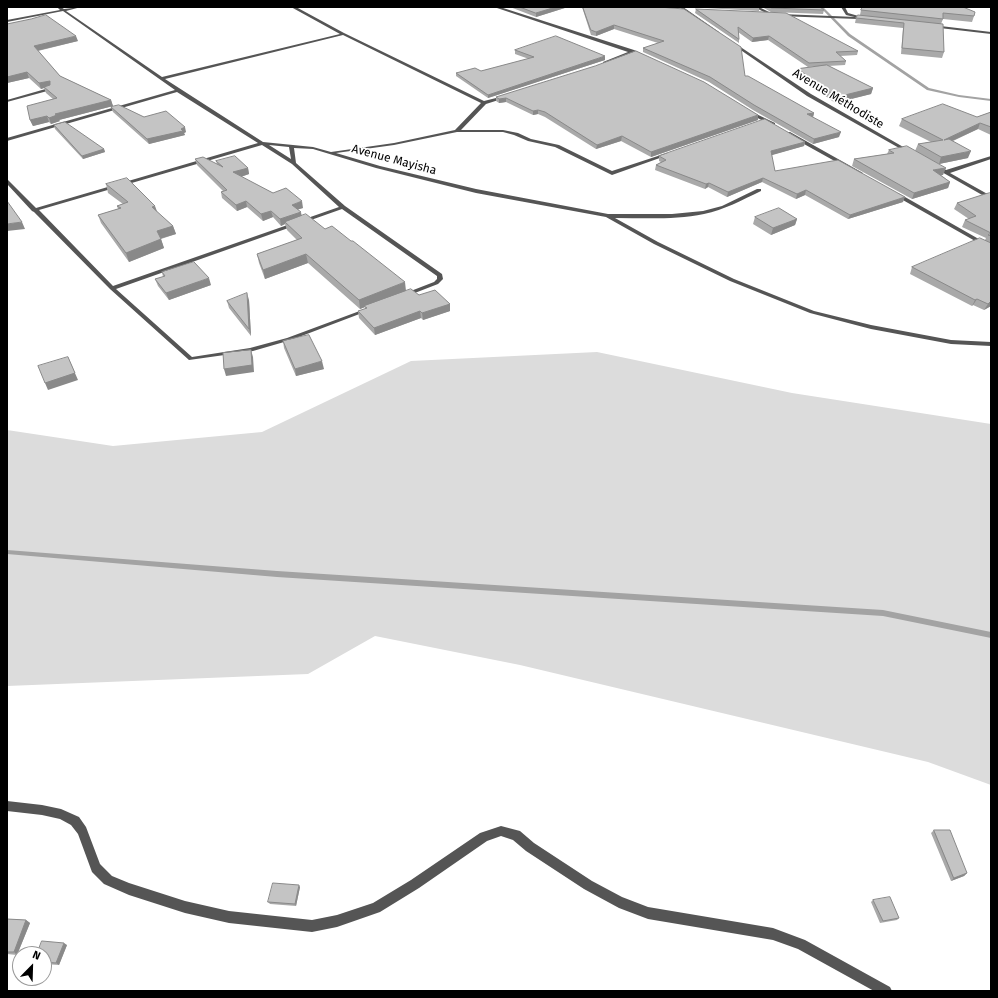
<!DOCTYPE html>
<html>
<head>
<meta charset="utf-8">
<style>
  body { margin:0 }
  #map { position:relative; width:998px; height:998px; overflow:hidden; background:#fff; font-family:"Fira Sans",sans-serif }
  canvas { display:block }
  .frame { position:absolute; inset:0; border:8px solid #000; pointer-events:none }
  .north { position:absolute; left:12px; top:946px; width:40px; height:40px; box-sizing:border-box; background:#fff; border:1px solid #999; border-radius:50%; rotate:23deg; font-size:11px; font-weight:700; line-height:16px; text-align:center; color:#000 }
  .north::after { content:''; display:block; margin:auto; width:14px; height:18px; background:#000; clip-path:polygon(50% 0,100% 100%,50% 72%,0 100%) }
</style>
</head>
<body>
<div id="map">
<canvas width="998" height="998"></canvas>
<div class="frame"></div>
<div class="north">N</div>
</div>
<script>
const ctx = document.querySelector('canvas').getContext('2d');
ctx.lineJoin = 'round';
function fill(path, color) {
  ctx.fillStyle = color;
  ctx.fill(path, 'evenodd');
}
function trace(path, color, width, dash) {
  ctx.strokeStyle = color;
  ctx.lineWidth = width;
  ctx.lineCap = dash ? 'butt' : 'round';
  ctx.setLineDash(dash || []);
  ctx.stroke(path);
}
function label(font, color, halo, rows, align = 'center') {
  ctx.font = font + ' "Fira Sans",sans-serif';
  ctx.lineWidth = 3.5;
  ctx.setLineDash([]);
  ctx.textBaseline = 'middle';
  ctx.strokeStyle = halo;
  ctx.fillStyle = color;
  for (const [text, x, y, turn = 0] of rows) {
    ctx.save();
    ctx.translate(x, y);
    ctx.rotate((+turn || 0) * Math.PI / 180);
    ctx.textAlign = isNaN(turn) ? turn : align;
    if (halo) ctx.strokeText(text, 0, 0);
    ctx.fillText(text, 0, 0);
    ctx.restore();
  }
}
fill(new Path2D(`
  M597 352 792 393 991 424V785L928 762 520 665 375 636 308 674 7 686V430L113 446 262 432 411 361Z`), '#dcdcdc');
fill(new Path2D(`
  M820 7H823L850 34 929 88 959 95 991 99V101L959 97 927 90 848 36Z
  M7 550 277 571 883 610 991 632V638L883 616 277 577 7 554Z`), '#a3a3a3');
fill(new Path2D(`
  M57 7H61L64 9 81 7 66 11 162 77 340 34 291 7H296L344 33 484 101 508 95V97L486 104 461 130H503L518 133 531 139 559 145 612 171 667 153 671 154 612 175 555 147 528 141 514 135 503 132H457L394 145 336 153 380 166 476 189 608 214H672L703 211 722 206 757 189H761V191C742 200 724 210 704 214 675 220 644 218 615 218L658 242 734 279 814 311 871 325 951 340 991 342V346L951 344 871 329 810 313 730 281 654 244 606 217 476 193 376 168 313 149 294 148 296 163 345 206 442 274 443 279 438 284 407 296H403V294L434 282 437 279V276L342 209 116 289 192 357 250 348 287 338 365 309H369L370 310 291 340 253 351 189 360 110 289 34 212 32 211 7 184V179L36 208 258 143 177 92 7 141V138L175 90 63 11 7 22V20L60 10ZM343 35 481 103 455 130 394 143 331 152 313 147 263 142 165 79ZM262 145 292 164 339 207 113 286 39 210ZM269 145 289 147 291 159Z
  M494 7H500L634 50 644 55 642 56 632 53 605 64H603V62L628 52Z
  M679 7H683L719 32 716 33Z
  M754 7H759L775 15 772 16Z
  M780 14 857 17 859 18 857 19 779 16Z
  M733 42 811 94 912 152 908 153 807 96 732 44Z
  M49 88H51V90L7 102V100Z
  M750 111 775 123V124L771 125 748 113V112Z
  M786 132H790L863 173 858 174 786 134Z
  M991 156V159L950 173 991 196V200L933 167 938 166 946 170Z
  M894 193H898L991 246V250L894 195Z
  M7 801 42 805 61 809 79 817 86 827 100 864 112 876 129 883 185 901 229 911 312 920 337 915 373 903 411 880 480 833 501 826 520 831 534 843 592 881 622 897 648 907 773 928 805 940 890 987 892 991H874L798 949 773 940 648 919 619 908 584 889 526 851 513 840 501 836 487 841 419 888 380 912 337 927 312 932 229 923 185 913 129 895 104 884 92 872 78 834 71 825 60 819 42 815 7 811Z`), '#555');
fill(new Path2D(`
  M841 7H845L848 13 869 19 867 20 846 15Z
  M932 25 991 32V34L931 27Z`), '#555');
fill(new Path2D(`
  M510 7H568L536 17Z
  M582 7H659L745 76 814 113 813 117 839 137 813 144 753 110 709 82 643 52V48L658 43 614 29 596 36 591 35Z
  M686 7H759V11Z
  M762 7H820L824 10 823 14 771 12Z
  M963 7 974 16 972 22 943 19 941 24 944 52 942 58 901 54 903 28 855 23 856 18 860 15 861 10Z
  M696 9 858 51 857 55 840 56 846 61 845 65 828 66 873 88 871 94 835 103 797 75 798 69 818 66 808 67 768 40 752 42 738 32 739 39V43L695 13Z
  M7 24 78 41 38 51 60 76 111 100 113 106 59 120 60 121 51 124 49 122 33 126 30 120 53 99 46 93 44 88 41 89 29 78 7 83Z
  M515 50 605 60 488 98 456 76V73L481 71 529 59 515 54Z
  M496 97 758 115V120L651 157 621 141 596 149 545 117 538 114 533 115 506 102 499 103 496 101Z
  M111 107 144 117 186 132 184 133 185 135 149 144 113 112Z
  M991 112V135L978 129 953 141 968 158 939 164 915 151 918 144 931 142 899 126 902 119 977 117Z
  M54 125 104 149 105 152 83 159 55 129Z
  M805 142 804 146 771 155 775 171 903 202 848 219 805 195 796 199 762 182 727 197 708 187 705 189 655 170 656 165 661 162 659 161V156Z
  M889 150 943 175H941L950 182 948 188 912 199 852 166 854 159 887 154Z
  M195 159 217 164 216 161 248 168 249 174 241 177 303 208 298 209 302 216 406 291 419 295 450 304V311L423 320 421 318 375 335 359 318 358 311 365 309V307L360 309 308 263 265 279 259 263 257 254 297 240 287 230 285 224 281 226 273 217 263 221 247 207 237 211 222 198 221 192 223 191 197 165Z
  M106 184 157 212 173 226 176 234 161 239 164 248 129 262 101 223 98 215 118 209 117 206 123 204 108 193Z
  M991 194V306L984 310 973 305 972 306 910 274 912 267 985 240 986 238 962 227 965 220 969 219 954 209 957 203Z
  M755 217 797 219 795 225 771 235 753 224Z
  M162 272 211 285 169 300 158 286 155 279 163 277Z
  M249 300 251 336 229 308 227 301Z
  M283 341 324 369 296 376 284 348Z
  M934 830 967 873 964 876 951 881 931 833Z
  M300 887 296 906 270 904 268 902Z
  M873 900 899 918 897 920 880 923 871 902Z
  M7 919 26 920 30 923 17 955 7 954Z
  M67 945 59 965 44 964V954Z`), '#a9a9a9');
fill(new Path2D(`
  M556 7H568L536 17V13Z
  M614 25V29L596 36V32Z
  M76 36 78 41 36 51 34 46Z
  M769 36 768 40 752 42 753 38Z
  M605 56V60L488 98V95Z
  M27 72 29 78 7 83V77Z
  M50 81 52 87H44V88L41 89 39 83Z
  M873 88 871 94 835 103 837 97Z
  M506 98V102L499 103V99Z
  M111 100 113 106 59 120 60 121 51 124 49 118 55 114Z
  M538 110V114L533 115V111Z
  M814 113 813 117 807 114Z
  M758 115V120L651 157V152Z
  M47 116 49 122 33 126 30 120Z
  M980 123 978 129 941 146 944 140Z
  M185 127 186 132 184 133 185 135 149 144 147 139Z
  M841 132 839 137 813 144 814 139Z
  M622 136 621 141 596 149 597 145Z
  M805 142 804 146 769 156 771 151Z
  M104 149 105 152 83 159 82 156Z
  M971 151 968 158 939 164 941 157Z
  M248 168 249 174 234 179 233 172Z
  M946 168 943 175 930 177 933 170Z
  M763 178 762 182 727 197 728 192Z
  M950 182 948 188 912 199 914 193Z
  M709 183 708 187 705 189 706 184Z
  M806 190 805 195 796 199 797 194Z
  M905 197 903 202 848 219 850 215Z
  M246 201 247 207 237 211 236 205Z
  M302 201 303 208 293 211 292 205Z
  M155 206 158 214 152 207Z
  M271 211 273 217 263 221 261 214Z
  M301 212 302 218 285 222V224L281 226 280 219Z
  M797 219 795 225 771 235 773 228Z
  M22 222 25 229 7 231V224Z
  M173 226 176 234 159 239 157 231Z
  M161 239 164 248 129 262 126 253Z
  M306 254 308 263 265 279 263 270Z
  M209 278 211 285 169 300 166 293Z
  M405 282 406 291 360 309 359 300Z
  M247 293 249 300 251 336 249 329Z
  M977 299 973 305 972 306 975 300Z
  M991 301V306L984 310 988 304Z
  M450 304V311L423 320 422 313Z
  M420 311 421 318 375 335 374 328Z
  M251 350 253 357 254 372 226 376 224 369Z
  M68 357 78 380 48 390 45 383Z
  M322 361 324 369 296 376 295 369Z
  M967 873 964 876 951 881 954 878Z
  M299 885 300 887 296 906 295 904Z
  M26 920 30 923 17 955 14 952Z
  M64 943 67 945 59 965 56 963Z`), '#898989');
const building = new Path2D(`
  M520 7H556L536 13Z
  M583 7H659L684 9 741 47 745 76H748L814 113 807 114 841 132 814 139 754 105 710 77 643 48 664 41 614 25 596 32 591 30Z
  M771 7H820L824 10 772 8Z
  M863 7H963L975 12 974 16 943 13V19L861 10Z
  M696 9 786 13 858 51 836 52 846 61 809 63 769 36 753 38 738 27 739 39Z
  M46 15 76 36 34 46 60 76 111 100 55 114 57 115 49 118 47 116 30 120 27 106 57 98 44 87 50 85V81L39 83 27 72 7 77V24L31 19Z
  M858 15 943 24 944 52 902 48 904 23 856 18Z
  M556 36 605 56 488 95 456 73 475 68 481 71 534 57 515 50Z
  M636 51 704 82 758 115 651 152 622 136 597 145 545 112 538 110 533 111 506 98 499 99 496 97 595 66Z
  M827 65 873 88 837 97 798 69Z
  M943 104 977 117 991 112V127L980 123 944 140 949 139 971 151 941 157 918 144 943 140 902 119Z
  M119 105 144 117 166 111 185 127 181 129 183 131 147 139 111 107Z
  M765 119 805 142 771 151 775 171 838 160 905 197 850 215 806 190 797 194 763 178 728 192 709 183 706 184 656 165 666 160 659 156Z
  M65 122 104 149 82 156 54 125Z
  M907 146 946 168 933 170 950 182 914 193 854 159 894 153 889 150Z
  M235 156 248 168 233 172 273 193 286 188 302 201 292 205 301 212 280 219 271 211 261 214 246 201 236 205 221 192 227 190 195 159 203 157 223 167 216 161Z
  M127 178 155 206 152 207 173 226 157 231 161 239 126 253 98 215 121 208 117 206 128 202 106 184Z
  M990 193 991 194V236L988 235 991 233 965 220 976 216 957 203 985 194Z
  M7 201 22 222 7 224Z
  M779 208 797 219 773 228 755 217Z
  M306 214 325 229 332 226 351 241H353L405 282 359 300 306 254 263 270 257 254 302 238 285 222Z
  M980 238 991 243V301L988 304 977 299 975 300 912 267Z
  M194 262 209 278 166 293 155 279 165 276 162 272Z
  M411 289 419 295 435 290 450 304 422 313 420 311 374 328 358 311 367 308 364 306Z
  M247 293 249 329 227 301Z
  M309 335 322 361 295 369 283 341Z
  M251 350 252 365 224 369 223 353Z
  M68 357 75 373 45 383 38 366Z
  M934 830H950L967 873 954 878Z
  M273 883 299 885 295 904 268 902Z
  M890 897 899 918 883 921 873 900Z
  M7 919 26 920 14 952H7Z
  M42 941 64 943 56 963 44 962V954H37Z`);
fill(building, '#c4c4c4');
trace(building, '#898989', 1);
label('12px', '#000', '#fff', [
  ["Avenue Méthodiste",838,99,31],
  ["Avenue Mayisha",394,160,15]
]);
</script>
</body>
</html>
